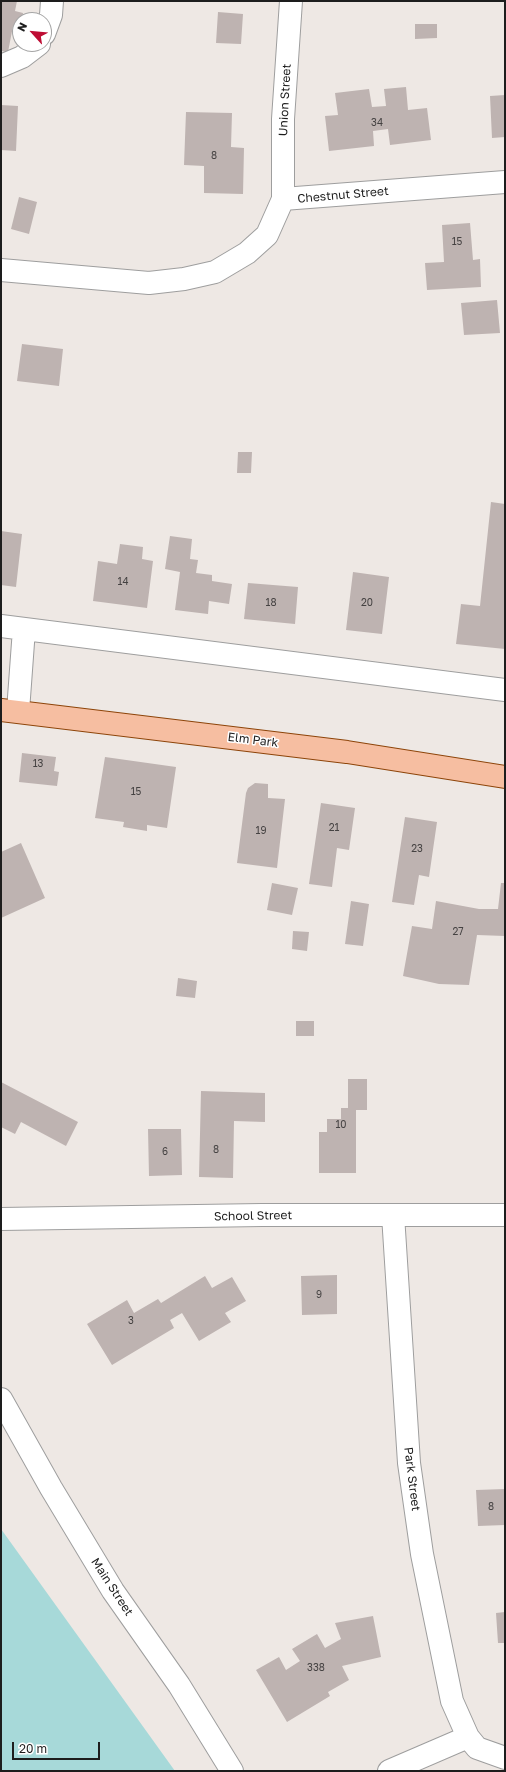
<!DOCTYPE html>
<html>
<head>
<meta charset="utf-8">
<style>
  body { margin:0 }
  #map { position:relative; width:506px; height:1772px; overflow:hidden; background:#eee8e4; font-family:"Golos Text",sans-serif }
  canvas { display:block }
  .frame { position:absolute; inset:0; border:2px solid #1d1d1d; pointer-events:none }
  .north { position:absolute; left:12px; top:12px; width:40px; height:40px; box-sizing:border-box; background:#fff; border:1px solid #a5a5a5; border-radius:50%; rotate:297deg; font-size:11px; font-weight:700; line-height:16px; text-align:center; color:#1d1d1d }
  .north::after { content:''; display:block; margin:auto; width:14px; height:18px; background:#be0d34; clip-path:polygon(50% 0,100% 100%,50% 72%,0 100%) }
  .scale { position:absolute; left:12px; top:1742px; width:88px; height:18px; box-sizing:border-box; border:2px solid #1d1d1d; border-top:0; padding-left:5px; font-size:12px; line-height:14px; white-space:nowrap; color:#1d1d1d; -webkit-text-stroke:3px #fff; paint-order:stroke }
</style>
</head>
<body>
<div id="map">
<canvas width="506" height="1772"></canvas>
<div class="frame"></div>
<div class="north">N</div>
<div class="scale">20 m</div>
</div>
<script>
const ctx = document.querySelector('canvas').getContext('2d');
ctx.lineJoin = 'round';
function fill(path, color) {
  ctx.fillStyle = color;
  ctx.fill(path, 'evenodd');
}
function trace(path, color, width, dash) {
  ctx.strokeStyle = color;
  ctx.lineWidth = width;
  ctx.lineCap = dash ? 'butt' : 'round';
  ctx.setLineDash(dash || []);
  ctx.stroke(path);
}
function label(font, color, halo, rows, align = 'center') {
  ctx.font = font + ' "Golos Text",sans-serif';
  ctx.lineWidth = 3;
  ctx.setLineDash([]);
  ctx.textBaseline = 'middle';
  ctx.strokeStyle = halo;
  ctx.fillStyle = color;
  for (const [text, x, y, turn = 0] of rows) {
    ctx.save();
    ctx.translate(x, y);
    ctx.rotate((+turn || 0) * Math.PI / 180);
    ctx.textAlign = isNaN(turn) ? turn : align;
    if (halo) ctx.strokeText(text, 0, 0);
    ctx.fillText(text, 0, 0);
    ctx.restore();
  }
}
fill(new Path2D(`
  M1 1529 175 1771H1Z`), '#a7d9d9');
fill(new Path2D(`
  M1 1H17L15 11 23 13 22 20H20V27L13 26 8 52 1 51Z
  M218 12 243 14 241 44 216 43Z
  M415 24H437V38L415 39Z
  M406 87 408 110 427 108 431 140 390 145 388 129 373 131 374 146 329 151 325 116 338 115 335 93 369 89 372 107 386 106 384 89Z
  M505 95V137L492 138 490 96Z
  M1 105 18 106 16 151 1 150Z
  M186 112 232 113 231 147 244 148 243 194 204 193V166L184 165Z
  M19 197 37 202 29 234 11 229Z
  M470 223 473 260 480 259 481 287 427 290 425 263 444 262 442 225Z
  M497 300 500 333 464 335 461 303Z
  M22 344 63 349 59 386 17 381Z
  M238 452H252L251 473H237Z
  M491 502 505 504V649L456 644 461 604 480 606Z
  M1 531 22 534 16 587 1 585Z
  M170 536 192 539 190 559 198 560 196 573 212 575V581L232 584 229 604 209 601 208 614 175 610 180 572 165 569Z
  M120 544 143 547 142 559 153 561 147 608 93 601 98 561 117 564Z
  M353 572 389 577 382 634 346 630Z
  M248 583 298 587 295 624 244 619Z
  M22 753 56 757 54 771 59 772 57 786 19 782Z
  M105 757 176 767 167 828 147 825V831L123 827 124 822 95 818Z
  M255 783 268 784V798L285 799 277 868 237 863 246 793 248 788Z
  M321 803 355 808 349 850 337 848 332 887 309 884Z
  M405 817 437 822 429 877 419 875 414 905 392 902Z
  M21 843 45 898 1 918V852Z
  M272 883 298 888 292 915 267 910Z
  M501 883H505V936L477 935 469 985 439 984 403 976 412 926 432 929 436 901 479 909H498Z
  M351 901 369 904 363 946 345 944Z
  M293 931 309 932 307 951 292 949Z
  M178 978 197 981 195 998 176 996Z
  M296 1021H314V1036H296Z
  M348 1079H367V1110H356V1173H319V1132H327V1119H341V1108H348Z
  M1 1082 78 1122 66 1146 21 1122 15 1134 1 1127Z
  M201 1091 265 1093V1122L234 1121 233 1178 199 1177Z
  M148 1129H181L182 1175 149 1176Z
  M337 1275V1314L302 1315 301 1276Z
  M205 1276 212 1288 232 1277 246 1301 225 1313 231 1322 199 1341 182 1313 170 1320 174 1328 112 1365 87 1324 127 1300 134 1313 158 1299 161 1303Z
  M505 1489V1525L478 1526 476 1490Z
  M505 1612V1643H498L496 1613Z
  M373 1616 381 1657 342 1666 349 1680 328 1692 330 1696 287 1722 256 1670 279 1657 286 1670 300 1661 292 1649 317 1634 325 1648 341 1639 335 1623Z`), '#beb3b1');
const minor = new Path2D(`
  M44 34 51 15 52 1
  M1 66 22 57 39 44
  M283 199 505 182
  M1 270 149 283 184 279 215 272 247 253 267 235 283 199V119L291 1
  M1 626 505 690
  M18 711 24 629
  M393 1215 409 1463 422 1554 452 1701 468 1737
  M1 1219 262 1215H505
  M1 1399 51 1488 113 1591 179 1685 232 1771
  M389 1771 468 1737 477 1748 505 1758`);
const major = new Path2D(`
  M1 710 347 752 505 777`);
trace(minor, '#9e9e9e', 24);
trace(major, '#8d4409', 24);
trace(minor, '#fff', 22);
trace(major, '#f6bea1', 22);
label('10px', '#454242', null, [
  ["34",377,123],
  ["8",214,156],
  ["15",457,242],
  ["14",123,582],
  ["18",271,603],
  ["20",367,603],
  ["13",38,764],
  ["15",136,792],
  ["21",334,828],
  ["19",261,831],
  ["23",417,849],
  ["27",458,932],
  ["10",341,1125],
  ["8",216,1150],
  ["6",165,1152],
  ["9",319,1295],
  ["3",131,1321],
  ["8",491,1507],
  ["338",316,1668]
]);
label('12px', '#1d1d1d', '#fff', [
  ["Union Street",285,100,-87],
  ["Chestnut Street",343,195,-5],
  ["Elm Park",253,740,7],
  ["School Street",253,1216,-1],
  ["Park Street",412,1479,83],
  ["Main Street",112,1587,57]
]);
</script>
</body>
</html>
